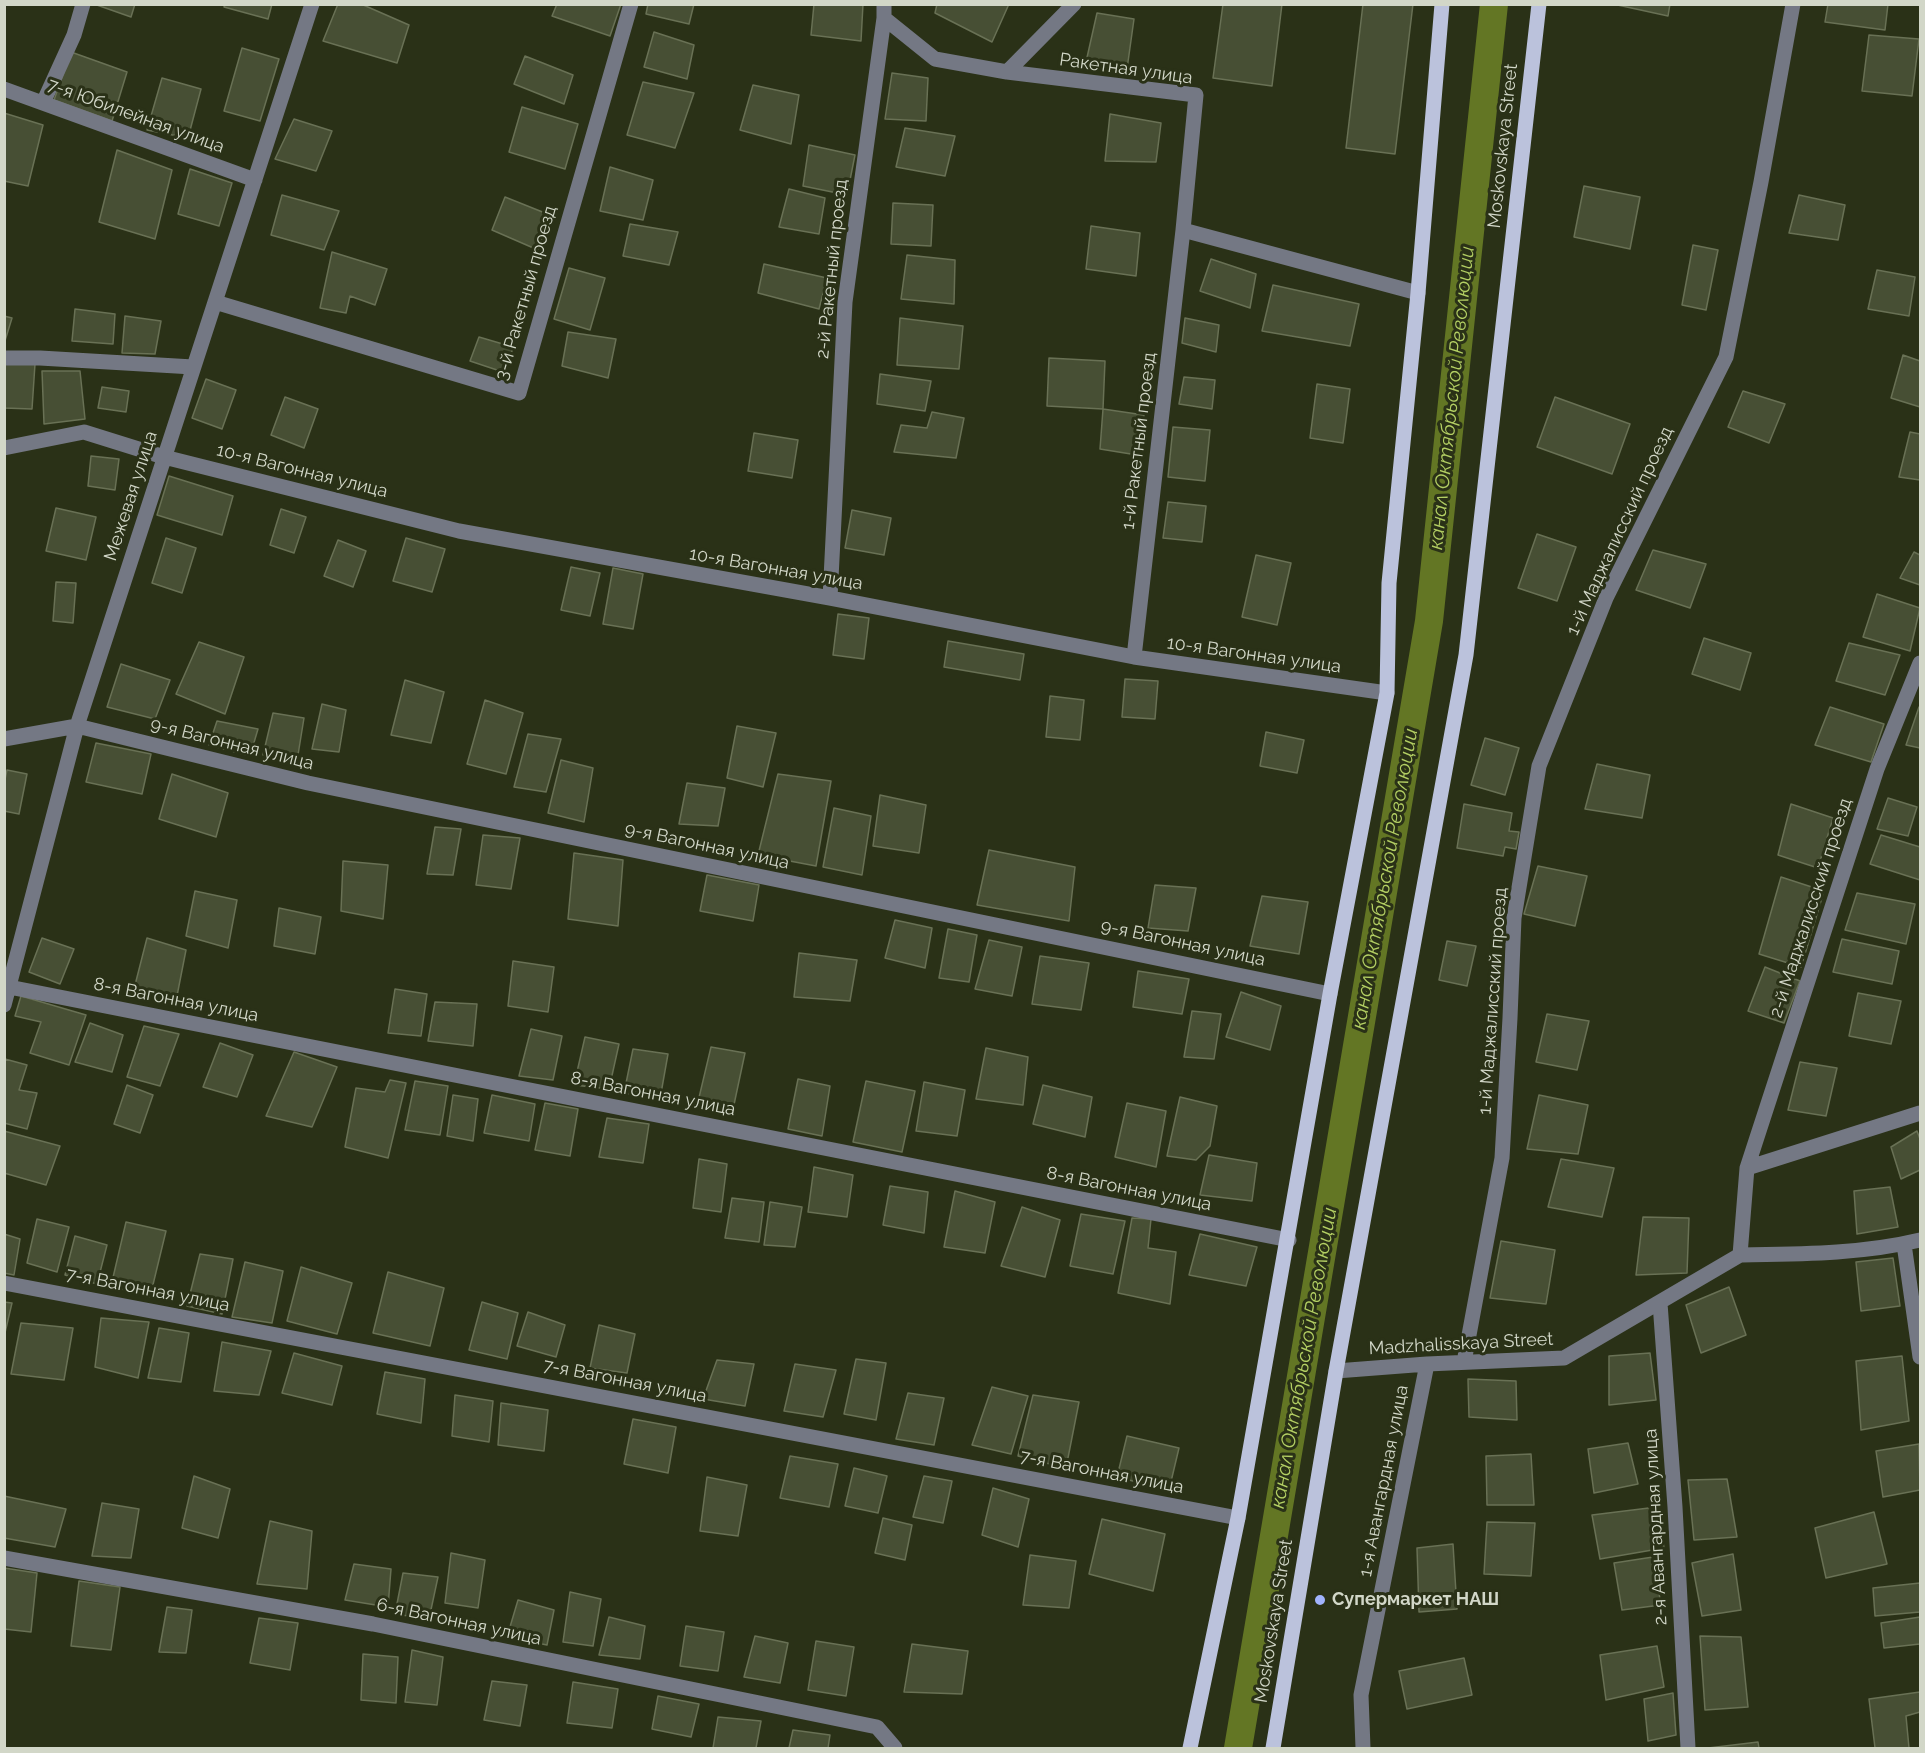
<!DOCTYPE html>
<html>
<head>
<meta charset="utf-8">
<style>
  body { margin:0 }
  #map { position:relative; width:1925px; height:1753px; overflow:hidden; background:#2a3117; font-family:Raleway,sans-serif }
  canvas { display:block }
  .frame { position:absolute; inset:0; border:6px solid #d2d7c8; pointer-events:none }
</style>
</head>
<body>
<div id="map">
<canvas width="1925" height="1753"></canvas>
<div class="frame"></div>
</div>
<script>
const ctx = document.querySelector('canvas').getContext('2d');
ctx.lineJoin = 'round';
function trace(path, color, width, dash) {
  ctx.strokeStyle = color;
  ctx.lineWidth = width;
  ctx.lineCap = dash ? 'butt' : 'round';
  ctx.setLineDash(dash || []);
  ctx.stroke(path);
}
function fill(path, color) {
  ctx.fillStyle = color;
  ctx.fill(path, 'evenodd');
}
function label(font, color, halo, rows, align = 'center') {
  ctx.font = font + ' Raleway,sans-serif';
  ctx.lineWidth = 6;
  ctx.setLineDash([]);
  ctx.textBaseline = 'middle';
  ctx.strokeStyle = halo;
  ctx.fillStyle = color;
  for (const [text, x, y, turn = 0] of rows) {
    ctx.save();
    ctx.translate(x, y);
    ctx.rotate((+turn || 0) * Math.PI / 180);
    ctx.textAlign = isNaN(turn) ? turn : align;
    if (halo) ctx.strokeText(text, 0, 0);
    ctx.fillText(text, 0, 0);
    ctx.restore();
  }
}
trace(new Path2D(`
  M1238 1748 1429 621 1494 4`), '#637624', 28);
const building = new Path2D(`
  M94 4H135L131 17Z
  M225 4H272L268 19 224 7Z
  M338 4H361L409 25 397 63 323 41Z
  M557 4H621L610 36 552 16Z
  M648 4H694L689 24 646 14Z
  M814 4H863L861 41 811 35Z
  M937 4H1009L992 42 935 13Z
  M1223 4H1282L1272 86 1213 78Z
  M1363 4H1413L1395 154 1346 148Z
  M1613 4H1670L1668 16Z
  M1828 4H1888L1885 30 1825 22Z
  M1097 13 1134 19 1127 69 1086 62Z
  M654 32 694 45 687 79 644 67Z
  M1869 35 1919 39 1912 96 1862 91Z
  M242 48 279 59 260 121 224 111Z
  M71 52 127 72 112 121 54 100Z
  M525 56 573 75 564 104 514 84Z
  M892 73 928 78 926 121 885 119Z
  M162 78 201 89 188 138 147 130Z
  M643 82 694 93 675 148 627 135Z
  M753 85 799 95 791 144 740 130Z
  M522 107 578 124 565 169 509 152Z
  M4 113 43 125 28 186 4 181Z
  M1110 114 1161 123 1156 162 1105 161Z
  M294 119 332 131 316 171 275 159Z
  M905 128 955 136 945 176 896 167Z
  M809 145 855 155 847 195 803 186Z
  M117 150 172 170 155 239 99 222Z
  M610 167 653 180 643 220 600 211Z
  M190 169 232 183 219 226 178 214Z
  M1584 186 1640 197 1630 249 1574 237Z
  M789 189 825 198 819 234 779 227Z
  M282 195 339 211 324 250 271 235Z
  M1799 195 1845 205 1838 240 1789 233Z
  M505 197 550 215 538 250 492 230Z
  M893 203 933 205 931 246 891 244Z
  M630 224 678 232 669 265 623 256Z
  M1091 226 1140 233 1136 276 1086 269Z
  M1693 245 1718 250 1706 310 1682 305Z
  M332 252 387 269 375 305 350 296 346 313 320 308Z
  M907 255 955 260 954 304 901 299Z
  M1211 259 1256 274 1250 308 1200 291Z
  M764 264 827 278 819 309 758 293Z
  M569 268 605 278 590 330 554 319Z
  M1877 270 1915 277 1909 316 1868 309Z
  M1273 285 1359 304 1350 346 1262 331Z
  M75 309 115 314 113 344 72 341Z
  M4 316 12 318 4 344Z
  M125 316 161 321 155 354 122 353Z
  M900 318 963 326 959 369 897 365Z
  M1185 318 1219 325 1216 352 1182 343Z
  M568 332 616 339 608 378 562 366Z
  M479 337 513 347 506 373 470 361Z
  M1903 355 1920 361V407L1891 398Z
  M1049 358 1105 361 1103 409 1047 406Z
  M4 364H35L32 409 4 408Z
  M42 371H80L85 419 44 424Z
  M880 374 931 381 925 411 877 404Z
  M1184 377 1215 380 1212 409 1179 404Z
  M206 379 236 390 222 429 192 418Z
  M1317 384 1350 389 1343 443 1310 438Z
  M102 387 129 391 126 412 98 408Z
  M1743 391 1785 404 1769 443 1728 427Z
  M285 397 318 409 304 448 271 435Z
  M1555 397 1630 424 1612 474 1537 447Z
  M1103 409 1144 415 1137 455 1100 449Z
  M932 412 964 418 956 458 894 452 901 425 927 428Z
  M1173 427 1210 430 1205 481 1168 477Z
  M1910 432 1920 434V480L1899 477Z
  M754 433 798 440 792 478 748 471Z
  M91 456 119 459 115 490 88 486Z
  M169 476 233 496 222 535 157 515Z
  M1168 502 1206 506 1202 542 1163 538Z
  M56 508 96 517 86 560 46 551Z
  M281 509 306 517 294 553 270 545Z
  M852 510 891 518 884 555 845 548Z
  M1537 534 1576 547 1557 601 1518 588Z
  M166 538 196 548 182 593 152 583Z
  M406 538 445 549 432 592 393 581Z
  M338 540 366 551 353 587 324 576Z
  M1653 550 1706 564 1690 608 1636 590Z
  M1914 552 1920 555V585L1900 578Z
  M1256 555 1291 563 1277 625 1242 617Z
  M571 567 600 573 590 616 561 610Z
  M613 568 643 574 633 629 603 624Z
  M56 582 76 583 73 623 53 621Z
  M1877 594 1920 608 1910 651 1863 637Z
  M838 614 869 618 864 659 833 655Z
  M1704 638 1751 653 1740 690 1692 674Z
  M948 641 1024 654 1020 680 944 667Z
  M199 642 244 657 225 714 176 694Z
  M1849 643 1900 655 1885 695 1836 681Z
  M121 664 170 680 155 719 107 707Z
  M1125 679 1158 681 1155 719 1122 717Z
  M405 680 444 692 431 743 391 735Z
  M1050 696 1084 700 1080 740 1046 737Z
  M485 700 523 713 506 774 467 764Z
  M322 704 346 710 339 752 312 749Z
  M1830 707 1884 724 1871 762 1815 745Z
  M1919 707H1920V748L1906 745Z
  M273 713 304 718 297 761 263 755Z
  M217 721 258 729 250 756 209 745Z
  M737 726 776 733 763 787 727 778Z
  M1266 732 1304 740 1297 773 1260 766Z
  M528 734 561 739 546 792 514 787Z
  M1485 738 1519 748 1505 795 1471 785Z
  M96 743 151 754 142 794 86 782Z
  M561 760 593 768 584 822 548 813Z
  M1597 764 1650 775 1642 818 1585 809Z
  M7 770 27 774 19 814 4 811V784Z
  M172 774 228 793 216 837 159 819Z
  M778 774 831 781 816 866 758 855Z
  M687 783 725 788 718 826 679 824Z
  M880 795 926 805 919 853 873 846Z
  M1888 798 1917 807 1908 836 1877 829Z
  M1464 804 1512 813 1509 831 1519 832 1516 849 1505 847 1503 856 1457 848Z
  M1791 804 1833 818 1818 868 1778 855Z
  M834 808 871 816 862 875 823 867Z
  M435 827 461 829 453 875 427 874Z
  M483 835 520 838 511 889 476 885Z
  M1881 835 1920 847V880L1870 864Z
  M989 850 1075 867 1069 921 977 905Z
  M574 853 623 860 618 926 568 919Z
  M343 861 388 865 383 919 341 911Z
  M1538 866 1587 876 1575 926 1524 914Z
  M707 875 759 885 753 921 700 911Z
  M1781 877 1824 891 1801 967 1759 954Z
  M1155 885 1196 888 1188 931 1148 928Z
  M195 891 237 900 228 948 186 936Z
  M1857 893 1915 904 1906 944 1845 930Z
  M1262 896 1308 902 1299 954 1250 946Z
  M279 908 321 917 315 954 274 946Z
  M895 920 932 928 925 968 885 958Z
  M948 929 977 935 969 982 939 978Z
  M42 938 74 949 60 984 29 972Z
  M147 938 186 950 176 1001 134 989Z
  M1842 939 1899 951 1892 984 1833 972Z
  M989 940 1022 947 1012 996 975 989Z
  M1447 941 1476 946 1467 986 1439 980Z
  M799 953 857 960 850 1001 794 997Z
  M1040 956 1089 963 1081 1010 1032 1004Z
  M513 961 554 967 548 1012 508 1006Z
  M1765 967 1800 981 1784 1023 1748 1011Z
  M1138 971 1189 979 1182 1014 1133 1007Z
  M395 989 427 994 421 1036 388 1033Z
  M1241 992 1281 1006 1270 1050 1226 1037Z
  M1858 993 1901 1001 1891 1044 1849 1036Z
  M21 996 86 1015 69 1065 30 1053 41 1022 15 1016Z
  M435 1002 477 1004 473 1046 428 1041Z
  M1192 1011 1221 1014 1214 1059 1184 1057Z
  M1547 1014 1589 1021 1577 1070 1536 1062Z
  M90 1023 123 1035 112 1072 75 1062Z
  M144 1026 179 1034 160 1086 127 1077Z
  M531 1029 562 1036 553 1080 519 1076Z
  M585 1037 619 1044 609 1089 574 1085Z
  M220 1043 253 1055 237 1097 203 1087Z
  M711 1047 745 1053 732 1114 697 1106Z
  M986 1048 1028 1057 1023 1105 976 1099Z
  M633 1049 668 1054 660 1099 624 1093Z
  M294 1052 337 1067 312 1127 266 1116Z
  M5 1059 27 1065 19 1090 37 1093 27 1129 4 1123Z
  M1800 1062 1837 1068 1826 1116 1788 1110Z
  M798 1079 830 1086 822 1136 788 1129Z
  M390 1080 406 1083 388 1158 345 1147 356 1088 385 1092Z
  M415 1081 448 1086 440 1135 405 1130Z
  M866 1081 915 1091 902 1152 853 1142Z
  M924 1082 965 1090 957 1136 916 1131Z
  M127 1085 153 1095 140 1133 114 1124Z
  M1043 1085 1092 1097 1085 1137 1033 1124Z
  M453 1095 478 1099 473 1141 447 1136Z
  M492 1095 535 1104 529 1141 484 1133Z
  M1539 1095 1588 1105 1578 1154 1527 1149Z
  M1180 1097 1217 1106 1210 1146 1196 1160 1167 1156Z
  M545 1103 578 1109 570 1156 535 1150Z
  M1127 1103 1166 1111 1156 1167 1115 1157Z
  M607 1118 649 1124 643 1163 599 1157Z
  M4 1131 60 1146 46 1185 4 1173Z
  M1917 1131 1920 1139V1170L1901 1179 1891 1147Z
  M1209 1155 1257 1163 1252 1201 1200 1195Z
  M699 1159 727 1164 721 1212 693 1208Z
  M1561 1159 1614 1168 1602 1217 1548 1207Z
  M814 1167 853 1175 847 1217 808 1212Z
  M890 1186 928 1192 924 1233 883 1225Z
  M1890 1187 1898 1227 1857 1234 1854 1191Z
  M955 1191 995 1202 985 1253 944 1247Z
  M732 1198 764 1202 759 1242 725 1238Z
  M770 1202 802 1207 795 1247 764 1245Z
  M1022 1207 1060 1220 1045 1277 1001 1266Z
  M1081 1214 1125 1221 1113 1274 1070 1266Z
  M1643 1217 1689 1218 1687 1273 1636 1275Z
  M1132 1218 1151 1219 1148 1248 1176 1252 1170 1304 1118 1293Z
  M37 1219 69 1227 57 1272 27 1263Z
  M126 1222 166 1231 150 1297 111 1286Z
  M4 1234 20 1239 14 1275 4 1273Z
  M1200 1234 1257 1247 1246 1286 1189 1275Z
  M75 1236 107 1245 97 1284 65 1275Z
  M1501 1241 1555 1250 1546 1304 1490 1298Z
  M200 1254 233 1259 222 1314 187 1306Z
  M1893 1258 1900 1306 1861 1311 1856 1262Z
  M245 1262 283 1271 272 1323 232 1317Z
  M301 1267 352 1283 337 1334 287 1321Z
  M388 1272 444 1288 430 1346 373 1333Z
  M1729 1287 1746 1335 1701 1353 1686 1305Z
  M4 1302 12 1303 4 1337Z
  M482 1302 518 1313 507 1359 469 1350Z
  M528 1312 565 1325 556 1357 517 1346Z
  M101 1318 149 1322 138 1378 95 1367Z
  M21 1323 73 1328 64 1380 11 1374Z
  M599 1325 635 1334 627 1373 590 1368Z
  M159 1328 189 1333 181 1382 148 1378Z
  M222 1342 271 1351 259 1395 214 1391Z
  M294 1353 342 1366 332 1405 282 1393Z
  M1650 1353 1656 1400 1609 1405V1356Z
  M1902 1356 1909 1421 1861 1430 1856 1361Z
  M856 1359 886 1363 876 1420 844 1414Z
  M717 1360 754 1364 745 1406 703 1399Z
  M795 1364 836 1370 823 1417 784 1411Z
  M385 1372 425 1379 421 1423 377 1414Z
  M1468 1379 1516 1381 1517 1420 1469 1417Z
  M992 1387 1028 1396 1011 1454 972 1445Z
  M908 1393 944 1398 934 1445 896 1439Z
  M455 1395 493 1401 489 1442 452 1436Z
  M1033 1395 1079 1402 1066 1468 1018 1456Z
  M501 1403 548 1410 544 1451 498 1445Z
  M633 1419 676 1427 668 1473 624 1464Z
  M1127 1436 1179 1448 1169 1490 1117 1477Z
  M1628 1443 1638 1484 1594 1493 1588 1449Z
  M1919 1444 1920 1490 1883 1497 1876 1451Z
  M1531 1454 1534 1505H1487L1486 1456Z
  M790 1456 838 1464 829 1507 780 1498Z
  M854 1468 887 1476 878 1513 845 1506Z
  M194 1476 230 1489 218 1538 182 1528Z
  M924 1476 952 1481 943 1523 913 1517Z
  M707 1477 747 1485 738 1536 700 1531Z
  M1727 1479 1737 1537 1694 1540 1688 1480Z
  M993 1488 1029 1499 1018 1547 982 1535Z
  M4 1496 66 1509 55 1547 4 1538Z
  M102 1503 139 1509 131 1558 92 1556Z
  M1657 1507 1664 1548 1600 1559 1592 1515Z
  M1874 1512 1887 1564 1826 1578 1815 1528Z
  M883 1518 912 1525 905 1560 875 1553Z
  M1102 1519 1165 1534 1153 1591 1089 1574Z
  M270 1521 312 1531 307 1589 257 1584Z
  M1487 1522 1535 1523 1531 1576 1484 1574Z
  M1453 1544 1457 1609 1419 1612 1417 1548Z
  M451 1553 485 1560 478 1608 445 1603Z
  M1733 1554 1741 1610 1702 1616 1692 1563Z
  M1030 1555 1076 1561 1069 1608 1023 1605Z
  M1653 1557 1661 1605 1622 1610 1614 1563Z
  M354 1564 391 1569 388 1607 345 1600Z
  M4 1568 37 1573 31 1632 4 1629Z
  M403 1573 438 1577 429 1619 395 1614Z
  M79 1581 120 1587 111 1650 71 1646Z
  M1920 1583V1612L1875 1616 1873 1588Z
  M570 1592 601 1599 593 1646 563 1642Z
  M518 1600 554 1610 547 1645 507 1637Z
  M167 1607 192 1610 186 1653 159 1652Z
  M609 1617 645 1626 640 1659 599 1655Z
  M1920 1617V1644L1884 1648 1881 1623Z
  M259 1618 298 1623 290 1670 250 1663Z
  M686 1626 724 1632 718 1671 680 1666Z
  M755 1636 788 1643 780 1683 744 1677Z
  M1700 1636 1741 1637 1748 1707 1705 1710Z
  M816 1641 854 1647 846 1696 808 1690Z
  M912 1644 968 1651 962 1694 904 1692Z
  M1657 1646 1664 1687 1606 1700 1600 1655Z
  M412 1650 443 1657 437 1705 405 1702Z
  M363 1654 398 1657 396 1703 361 1700Z
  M1464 1658 1472 1695 1407 1709 1399 1671Z
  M492 1681 527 1685 520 1726 484 1720Z
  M573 1682 618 1689 612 1728 567 1723Z
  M1920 1692V1712L1906 1716 1909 1748H1875L1869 1699Z
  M1673 1693 1676 1735 1648 1741 1644 1699Z
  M658 1696 699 1704 691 1737 652 1729Z
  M718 1717 761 1721 756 1748H713Z
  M793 1730 830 1735 828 1748H789Z
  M1758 1742 1759 1748H1708Z`);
fill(building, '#474f34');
trace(building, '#697155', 1.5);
trace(new Path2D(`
  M884 4V18L935 59 1007 72 1196 95 1183 230 1418 293
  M1007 72 1074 4
  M4 89 255 180
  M43 103 74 35 83 4
  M215 302 519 393 631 4
  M4 358H40L193 367
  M4 448 84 432 164 457 459 531 830 598 1134 657 1387 693
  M830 598 845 302 884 18
  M1134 657 1183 230
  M4 739 77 726 308 783 1330 994
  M4 988 9 987 1289 1240
  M4 1005 77 726 312 4
  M1747 1168 1920 1113
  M1904 1244 1920 1357
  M1740 1255 1747 1168 1877 769 1920 663
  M1740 1255C1800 1254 1862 1254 1920 1240
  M4 1283 1238 1518
  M1660 1303 1675 1507 1688 1748
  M1464 1362 1502 1158 1510 1018 1514 918 1539 766 1606 598 1726 357 1761 182 1793 4
  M1336 1371 1427 1364 1564 1358 1740 1255
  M4 1558 373 1624 877 1727 895 1748
  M1363 1748 1361 1695 1427 1364`), '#747884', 15);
trace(new Path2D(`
  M1190 1748 1238 1518 1330 994 1387 693 1389 583 1418 293 1442 4
  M1273 1748 1336 1371 1466 655 1539 4`), '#bbc2dc', 15);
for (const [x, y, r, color] of [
  [1320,1600,6,"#a1b3fd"]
]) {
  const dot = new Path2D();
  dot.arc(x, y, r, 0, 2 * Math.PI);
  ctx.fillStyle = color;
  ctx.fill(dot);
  trace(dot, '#2a3117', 2);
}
label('18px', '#d2d7c8', '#2a3117', [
  ["Ракетная улица",1126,69,8],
  ["7-я Юбилейная улица",136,116,20],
  ["Moskovskaya Street",1503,146,-84],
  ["2-й Ракетный проезд",832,269,-84],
  ["3-й Ракетный проезд",526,293,-74],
  ["1-й Ракетный проезд",1139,441,-83],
  ["10-я Вагонная улица",302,471,14],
  ["Межевая улица",131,496,-72],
  ["1-й Маджалисский проезд",1620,531,-65],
  ["10-я Вагонная улица",776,569,10],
  ["10-я Вагонная улица",1254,655,8],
  ["9-я Вагонная улица",232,744,14],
  ["9-я Вагонная улица",707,846,12],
  ["2-й Маджалисский проезд",1811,908,-72],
  ["9-я Вагонная улица",1183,943,12],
  ["8-я Вагонная улица",176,1000,11],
  ["1-й Маджалисский проезд",1493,1001,-86],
  ["8-я Вагонная улица",653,1094,11],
  ["8-я Вагонная улица",1129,1189,11],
  ["7-я Вагонная улица",148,1290,11],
  ["Madzhalisskaya Street",1461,1344,-3],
  ["7-я Вагонная улица",625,1381,11],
  ["7-я Вагонная улица",1102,1472,11],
  ["1-я Авангардная улица",1384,1481,-79],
  ["2-я Авангардная улица",1656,1527,-93],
  ["Moskovskaya Street",1274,1621,-81],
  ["6-я Вагонная улица",459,1622,12]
]);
label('bold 18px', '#d2d7c8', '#2a3117', [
  ["Супермаркет НАШ",1332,1600]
], 'left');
label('italic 20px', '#b3cf63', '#2a3117', [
  ["канал Октябрьской Революции",1452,398,-84],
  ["канал Октябрьской Революции",1385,879,-80],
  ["канал Октябрьской Революции",1304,1358,-80]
]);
</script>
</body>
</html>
